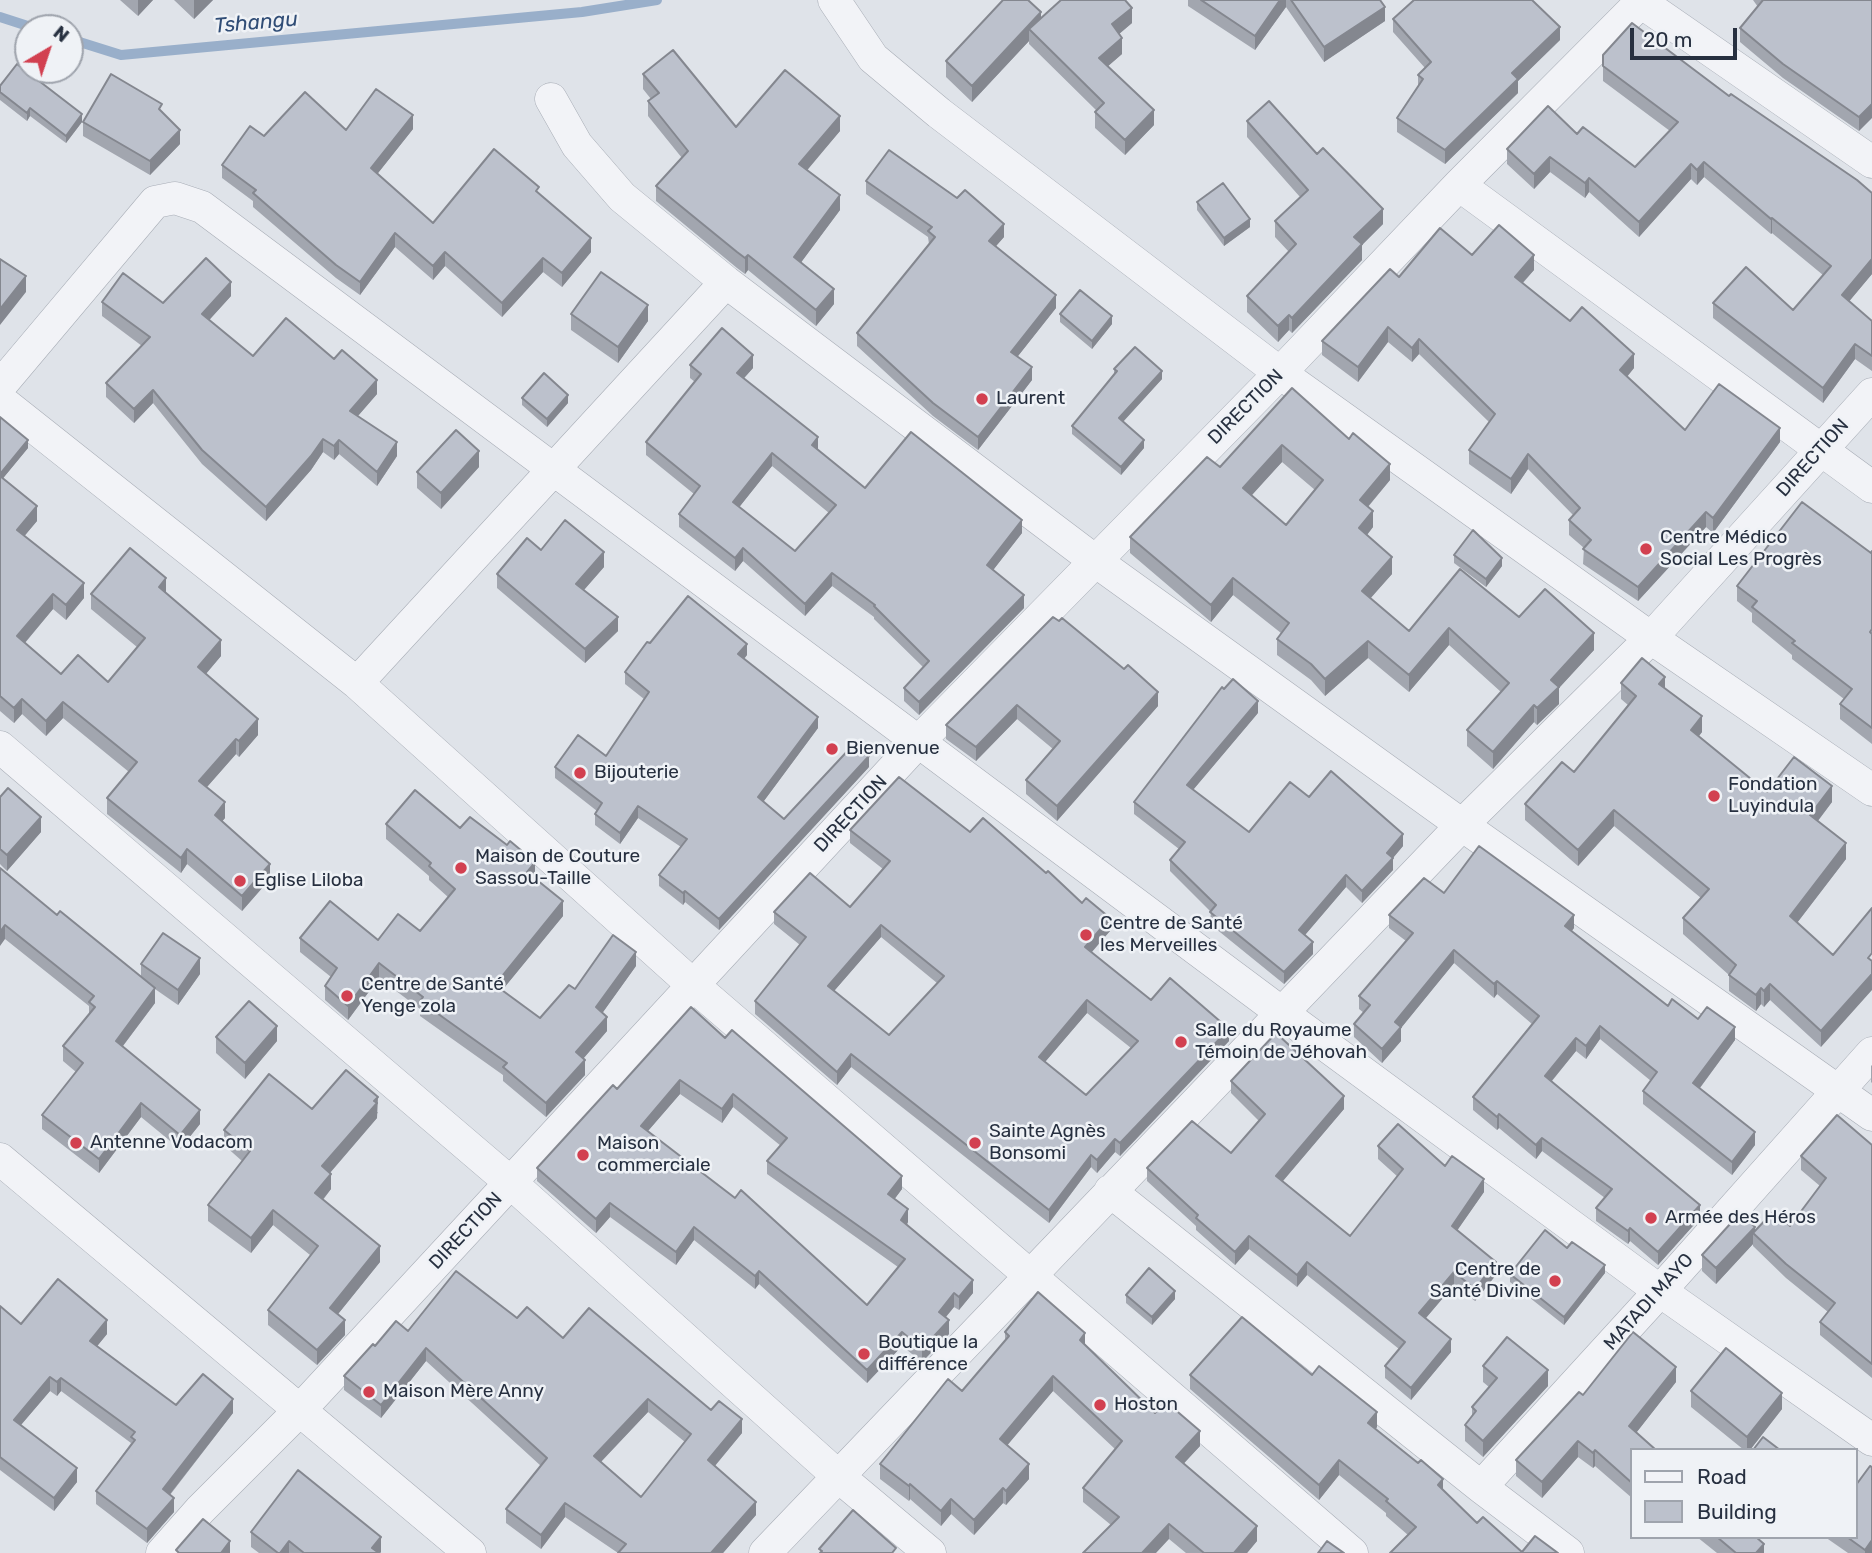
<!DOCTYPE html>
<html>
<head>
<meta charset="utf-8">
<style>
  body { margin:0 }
  #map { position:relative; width:1872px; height:1553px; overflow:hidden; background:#dfe3e9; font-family:Rubik,sans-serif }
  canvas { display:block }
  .legend { position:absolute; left:1630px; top:1448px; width:228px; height:91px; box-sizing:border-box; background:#eff2f6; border:2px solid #9fa4ad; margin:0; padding:9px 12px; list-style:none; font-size:21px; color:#273040 }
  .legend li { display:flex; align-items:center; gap:14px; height:35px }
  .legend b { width:35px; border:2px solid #9fa4ad }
  .north { position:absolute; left:14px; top:14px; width:70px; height:70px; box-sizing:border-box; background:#eff2f6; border:2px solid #9fa4ad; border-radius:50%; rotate:39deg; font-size:19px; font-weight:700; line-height:28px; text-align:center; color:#273040 }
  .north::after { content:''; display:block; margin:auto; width:24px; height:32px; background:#d24050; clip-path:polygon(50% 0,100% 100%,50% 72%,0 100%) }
  .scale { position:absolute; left:1630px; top:28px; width:107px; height:32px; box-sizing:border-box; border:4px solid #273040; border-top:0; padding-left:9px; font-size:21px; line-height:24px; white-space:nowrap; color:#273040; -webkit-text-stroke:5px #eff2f6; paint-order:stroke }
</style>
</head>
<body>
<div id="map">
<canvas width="1872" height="1553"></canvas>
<ul class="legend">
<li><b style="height:9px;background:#f2f3f7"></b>Road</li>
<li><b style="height:19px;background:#bcc1cc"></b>Building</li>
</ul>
<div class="north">N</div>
<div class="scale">20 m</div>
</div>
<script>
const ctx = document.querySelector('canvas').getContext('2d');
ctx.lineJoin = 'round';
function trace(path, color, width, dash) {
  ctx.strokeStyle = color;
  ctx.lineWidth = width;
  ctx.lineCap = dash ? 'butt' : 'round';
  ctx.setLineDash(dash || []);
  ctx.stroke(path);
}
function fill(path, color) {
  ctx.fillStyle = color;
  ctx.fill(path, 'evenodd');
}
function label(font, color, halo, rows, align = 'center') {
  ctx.font = font + ' Rubik,sans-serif';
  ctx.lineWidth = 5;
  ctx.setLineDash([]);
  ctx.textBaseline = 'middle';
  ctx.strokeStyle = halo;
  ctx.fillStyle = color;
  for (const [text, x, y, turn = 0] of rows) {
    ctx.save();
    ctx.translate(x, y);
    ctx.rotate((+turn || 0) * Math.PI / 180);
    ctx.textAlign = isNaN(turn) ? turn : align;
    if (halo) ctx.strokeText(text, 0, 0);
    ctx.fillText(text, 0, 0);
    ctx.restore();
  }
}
trace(new Path2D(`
  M0 17 34 28
  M70 39 121 55 582 12 657 0`), '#99afca', 10);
const street = new Path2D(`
  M834 0 873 58 939 113 1280 373 1651 638 1872 790
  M1638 0 1872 162
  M551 99 577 145 622 197 726 282 1094 560 1462 825 1872 1115
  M1459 185 1872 487
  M0 386 155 202 175 198 202 207 1282 1013 1660 1291 1872 1440
  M0 400 357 683 694 986 1352 1553
  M357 683 726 282
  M0 747 511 1183 838 1476 930 1553
  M0 1159 470 1553
  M1110 1191 1481 1487 1568 1553
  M1481 1487 1660 1291 1872 1053
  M162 1553 200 1510 300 1410 919 741 1280 373 1459 185 1643 0
  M765 1553 1462 825 1651 638 1872 394`);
trace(street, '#a8adb6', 33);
trace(street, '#f2f3f7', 32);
fill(new Path2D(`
  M120 0H153L138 16Z
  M174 0H213L194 19Z
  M1188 0H1380L1385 21 1324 62 1286 7 1255 50 1188 6Z
  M1753 0H1872L1859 131 1783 78 1740 42V28L1758 7Z
  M1041 17 1132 23 1119 34 1122 54 1108 66 1154 125 1125 155 1095 128V112L1097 111 1029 44V41L972 102 946 77V61Z
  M1393 19 1560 40 1518 81V93L1445 164 1397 132V118L1418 86V75L1425 68 1393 32Z
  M1603 55 1872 274 1849 301 1872 321V371L1855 359 1823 403 1713 318V303L1793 310 1823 275 1772 233 1771 234 1704 177 1697 185 1691 179 1639 237 1589 192 1585 198 1550 172 1534 189 1507 164V149L1577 134 1635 167 1670 131 1603 81Z
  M643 74 736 127 840 131 806 170 840 210 801 262 834 304 816 326 748 270 745 274 737 268 656 201V186L682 158 648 116V101L651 99 643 89Z
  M0 86 82 122 66 143 30 116 27 121 0 100Z
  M162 111 180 144 150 175 83 136V122Z
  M1247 121 1317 154 1383 224 1362 245V260L1292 333 1289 330 1278 342 1247 312V296L1289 252 1275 237V221L1300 197 1247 137Z
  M413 129 377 174 433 223 539 194 591 252 562 287 543 272 502 317 445 266 433 280 395 247 360 295 336 278 253 207V201L222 178V165L264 136 346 130Z
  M866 181 1004 237 996 246 1056 308 1017 357 1032 380 978 450 933 416 857 346V333L929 244 928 237 866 194Z
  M1197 202 1250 227 1224 246 1197 210Z
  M1472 255 1534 270 1523 283 1570 321 1634 368 1627 377 1685 430 1780 442 1713 533 1706 527 1638 601 1583 564 1584 548 1569 535V520L1573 515 1528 469 1511 494 1469 464V450L1489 422 1419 354 1412 362 1388 342 1358 382 1322 355V341L1399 277Z
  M231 296 209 320 253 356 377 394 358 416 397 456 377 486 339 454 334 460 323 452 311 470 266 521 202 464 153 403 134 423 106 397V383L142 346 102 316V302L163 303Z
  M571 314 648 321 618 363 571 330Z
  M1060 314 1112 324 1092 349 1060 322Z
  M690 365 753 368 744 378 818 450 865 488 1022 533 993 570 1024 608 919 715 904 701V688L923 667 874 619V617L832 586 805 616 743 561 735 571 679 527V514L694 494 646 455V442L695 382 690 378ZM772 466 829 513 795 551 739 507Z
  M1114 369 1162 379 1123 422 1144 448 1121 475 1072 434V426L1114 374Z
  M1292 388 1390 480 1368 507 1373 527 1367 535 1392 574 1370 598 1409 631 1519 617 1594 650 1559 688V704L1537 725 1534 722 1493 769 1467 746V730L1501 692 1449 645 1409 692 1368 658 1325 696 1311 680 1277 655V639L1281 633 1233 595 1211 622 1130 553V537L1220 467ZM1282 462 1315 490 1286 525 1251 495Z
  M522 398 568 403 547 427 522 405Z
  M0 417 28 448 3 478 37 521 24 536 84 598 66 620 53 609 25 643 61 674 108 682 137 647 91 609V594L166 593 221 656 206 674 258 735 239 757 236 754 207 787 225 818 222 821 270 879 242 911 187 864 181 873 107 814V798L129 772 63 718 46 736 22 714 14 723 0 711Z
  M479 467 441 509 417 488V472Z
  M541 550 604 567 584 590 618 631 585 663 497 588V574Z
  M1872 551V744L1840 719V704L1844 699 1792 659V655L1752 622V613L1737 601V586L1871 553Z
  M1454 555 1502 566 1486 587 1454 563Z
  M747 655 744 659 818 728 763 802 784 819 869 767 719 930 685 902 683 905 659 886V875L681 847 638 818 620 844 595 825V814L597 811 555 778V767L606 756 644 699 625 684V672Z
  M1124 669 1158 706 1057 821 1026 794V780L1053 749 1017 719 976 761 946 739V725Z
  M1621 683 1665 688 1702 732 1699 736 1767 792 1832 802 1818 821 1846 859 1797 923 1833 955 1821 1047 1770 1000 1764 1007 1761 1004 1756 1011 1729 991V975L1683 934V918L1701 898 1614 826 1578 866 1525 820V804L1574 772 1628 705 1621 699Z
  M1258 713 1193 790 1249 832 1309 797 1403 846 1393 858V870L1362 903 1346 887 1305 935 1313 954 1284 984 1210 924 1211 912 1170 871V860L1179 849 1134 814V802Z
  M0 797 41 832 7 871 0 864Z
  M386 824 460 828 535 876 534 878 563 916 502 990 540 1018 575 989 636 966 602 1013 607 1031 583 1059 585 1075 546 1117 503 1081V1075L420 1016V1009L379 978 348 1020 325 1000V986L331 977 300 952V938L378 940 420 931 448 897 429 880V876L386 839Z
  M850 830 970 832 1110 931 1091 952 1151 1000 1229 1041 1120 1156 1115 1152 1097 1173 1091 1167 1049 1223 851 1067 837 1085 755 1014V1001L800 945 774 924V912L850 907 883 869 850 843ZM881 937 937 983 889 1035 834 991ZM1087 1013 1131 1048 1086 1095 1045 1062Z
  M0 868 57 915 141 977V964L200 974 178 1005 155 989V1003L123 1046 200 1124 180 1149 141 1117 99 1173 42 1129V1115L76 1072 63 1061V1046L89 1015V1006L5 939Z
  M1444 893 1574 928 1572 931 1668 1006 1698 1019 1735 1040 1700 1088 1755 1145 1732 1175 1643 1104V1091L1651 1081 1600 1039 1586 1059 1576 1051 1552 1081 1700 1218 1658 1265 1630 1241 1628 1244 1596 1221V1208L1605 1198 1542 1151 1536 1159 1499 1128 1497 1130 1473 1110V1097L1532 1024 1497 994 1494 998 1454 963 1401 1028V1041L1382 1063 1354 1037V1024L1364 1013 1359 1009V996L1406 941 1389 928V915Z
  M216 1037 277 1041 245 1079 216 1053Z
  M725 1038 902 1189 894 1199 908 1222 907 1225 973 1293 959 1310 954 1307 946 1317 949 1334 922 1362 902 1346 867 1383 759 1284 755 1289 694 1240 676 1265 610 1217 596 1233 537 1181V1168L617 1089ZM680 1094 722 1123 733 1107 781 1146 767 1161V1174L898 1267 867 1305 648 1131Z
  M1872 1065V1083L1871 1082V1066Z
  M1231 1081 1344 1109 1283 1181 1350 1236 1398 1177 1378 1159V1146L1445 1166 1484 1192 1457 1230 1496 1275 1475 1301 1454 1285 1426 1318 1451 1352 1411 1400 1385 1378V1366L1399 1349 1307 1275 1297 1287 1249 1249 1235 1265 1196 1230V1226L1147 1181V1168L1231 1153 1259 1121 1231 1093Z
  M312 1109 378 1112 377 1114V1118L330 1173 331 1189 323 1200 380 1262 338 1314 345 1335 317 1365 268 1325V1310L310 1255 273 1225 251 1253 208 1221V1205L242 1161 224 1145V1130Z
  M1872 1145V1378L1820 1335V1322L1828 1312 1786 1278 1753 1246V1244L1716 1284 1702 1271V1255L1755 1231 1790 1226 1820 1186 1801 1170V1156Z
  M1567 1248 1605 1273 1564 1325 1510 1282V1274Z
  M1126 1295 1175 1299 1152 1325 1126 1303Z
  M0 1306 21 1324 107 1334 97 1346 176 1405 233 1413 170 1495 174 1512 147 1543 96 1504V1491L131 1443 61 1391 57 1396 50 1391 21 1425 77 1482 54 1511 0 1470Z
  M517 1318 563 1338 711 1410 742 1433 715 1466 756 1515 723 1553H618L565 1517 541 1549 506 1523V1509L541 1466 426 1361 381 1418 344 1390V1376L375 1346 408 1331ZM648 1412 685 1442 641 1497 601 1462Z
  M1005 1332 1085 1345 1155 1413 1200 1446 1183 1464 1257 1541 1247 1553H1186L1169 1539 1111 1525 1083 1502V1488L1115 1449 1053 1391 1007 1445 1029 1479 1006 1505 1003 1503 974 1535 951 1514 941 1526 910 1499 909 1501 880 1479V1464L962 1391 1005 1341Z
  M1483 1366 1548 1386 1483 1457 1465 1441V1425L1472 1417V1407L1489 1387 1483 1382Z
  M1190 1375 1377 1427 1376 1429 1477 1523 1522 1552 1390 1553 1408 1535 1386 1516V1513L1339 1475 1319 1500 1190 1389Z
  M1676 1382 1636 1433 1632 1450V1498L1595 1466 1593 1468 1578 1457 1542 1498 1516 1476V1460L1583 1395Z
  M1691 1391 1782 1409 1750 1450H1744L1691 1407Z
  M251 1532 381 1552 380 1553H259L251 1547Z
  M1697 1537H1756L1764 1553H1717Z
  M1825 1537H1856L1872 1553H1848Z`), '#a2a6af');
fill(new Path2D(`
  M138 0H153L138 16Z
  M194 0H213L194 19Z
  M1280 0H1286V7L1255 50V36Z
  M1385 7V21L1324 62V47Z
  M1132 8V23L1112 40V24Z
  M1041 12V28L1029 29V41L972 102V86Z
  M1560 27V40L1518 81V93L1445 164V150L1512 73Z
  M1122 38V54L1099 74V58Z
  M1872 104V118L1859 131V117Z
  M30 108V116L27 121V113Z
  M1154 110V125L1125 155V140Z
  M82 114V122L66 143V136Z
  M413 115V129L371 182V168Z
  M840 116V131L799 180V164Z
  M180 130V144L150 175V161Z
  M1550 157V172L1534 189V174Z
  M1704 162V177L1697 185V170Z
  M1691 164V179L1639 237V222Z
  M1589 178V192L1585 198V183Z
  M840 195V210L794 272V257Z
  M1383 209V224L1362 245V260L1292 333V318L1354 237Z
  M1772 218V233L1771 234V219Z
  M1250 219V227L1224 246V238Z
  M1004 224V237L989 254V241Z
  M395 233V247L360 295V282Z
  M591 238V252L562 287V273Z
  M445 252V266L433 280V266Z
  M748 255V270L745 274V258Z
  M1534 255V270L1515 291V277Z
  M543 258V272L502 317V303Z
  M1872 259V274L1842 310V295Z
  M26 276V292L0 325V309Z
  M231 282V296L202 328V314Z
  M834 289V304L816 326V310Z
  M1056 295V308L1011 365V352Z
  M648 305V321L618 363V347Z
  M1289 315V330L1278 342V326Z
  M1112 316V324L1092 349V341Z
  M1388 327V342L1358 382V367Z
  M1419 339V354L1412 362V348Z
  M1855 344V359L1823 403V388Z
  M1634 354V368L1620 385V370Z
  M753 355V368L737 386V373Z
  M1032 367V380L978 450V437Z
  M1162 371V379L1119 426V418Z
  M377 380V394L350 425V411Z
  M153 390V403L134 423V409Z
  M568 395V403L547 427V419Z
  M1780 428V442L1713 533V518Z
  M818 437V450L812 445Z
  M323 439V452L311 470 266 521V507Z
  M28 440V448L0 482V474Z
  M339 440V454L334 460V446Z
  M1144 440V448L1121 475V467Z
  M397 442V456L377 486V472Z
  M1282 445V462L1243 505V488Z
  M479 451V467L441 509V493Z
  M772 453V466L733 515V502Z
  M1528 454V469L1511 494V479Z
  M1390 464V480L1360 516V500Z
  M37 506V521L17 545V530Z
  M1373 511V527L1359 545V528Z
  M1706 512V527L1638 601V587Z
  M1022 520V533L987 578V565Z
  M743 548V561L735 571V558Z
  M604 552V567L576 599V584Z
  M1392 557V574L1362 608V591Z
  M1502 558V566L1486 587V579Z
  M832 573V586L805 616V604Z
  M166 578V594L159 587Z
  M1233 578V595L1211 622V605Z
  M84 583V598L66 620V605Z
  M53 594V609L17 652V636Z
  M1024 595V608L919 715V702Z
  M618 617V631L585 663V649Z
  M1449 628V645L1409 692V675Z
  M1594 633V650L1559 688V704L1537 725V708L1551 680Z
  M221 640V656L198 683V667Z
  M1368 641V658L1325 696V679Z
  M747 644V655L738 666V654Z
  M1665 677V693L1659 684Z
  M1158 692V706L1057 821V806Z
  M22 699V714L14 723V708Z
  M1258 701V713L1187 797V785Z
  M63 702V718L46 736V721Z
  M1017 705V719L976 761V747Z
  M1534 705V722L1493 769V752Z
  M1702 716V732L1691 746V730Z
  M818 717V728L758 809V797Z
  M258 719V735L239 757V741Z
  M236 739V754L199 796V781Z
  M869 756V767L719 930V919Z
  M1832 786V802L1810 831V815Z
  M225 802V818L215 830V815Z
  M638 806V818L620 844V833Z
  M1614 810V826L1578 866V850Z
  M41 817V832L7 871V855Z
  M1403 834V846L1387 865V853Z
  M1846 843V859L1790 932V916Z
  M187 849V864L181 873V858Z
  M1393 858V870L1362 903V891Z
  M535 862V876L527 886V872Z
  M270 864V879L242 911V896Z
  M1346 875V887L1299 942V930Z
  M685 891V902L683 905V893Z
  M563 901V916L495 999V985Z
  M1574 915V928L1565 939V926Z
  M1110 918V931L1085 960V947Z
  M5 925V939L0 946V932Z
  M881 925V937L828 998V986Z
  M1313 942V954L1284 984V972Z
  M1454 950V963L1401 1028V1041L1382 1063V1049L1395 1022Z
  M636 952V966L596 1022V1007Z
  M200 958V974L178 1005V990Z
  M379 963V978L348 1020V1006Z
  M1872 974V990L1821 1047V1031Z
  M1497 981V994L1494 998V984Z
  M1770 984V1000L1764 1007V991Z
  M155 988V1003L116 1055V1041Z
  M1761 988V1004L1756 1011V995Z
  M1087 1000V1013L1039 1069V1057Z
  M607 1017V1031L576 1067V1052Z
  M277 1026V1041L245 1079V1063Z
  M1600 1026V1039L1586 1059V1046Z
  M1735 1027V1040L1693 1097V1083Z
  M1229 1029V1041L1120 1156V1143Z
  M1576 1038V1051L1545 1089V1076Z
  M851 1054V1067L837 1085V1072Z
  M585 1060V1075L546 1117V1103Z
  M680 1080V1094L641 1139V1126Z
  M733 1094V1107L722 1123V1109Z
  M1344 1096V1109L1276 1189V1176Z
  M378 1097 377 1118 322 1182V1166Z
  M141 1103V1117L99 1173V1159Z
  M200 1110V1124L180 1149V1135Z
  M1499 1114V1128L1497 1130V1117Z
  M1755 1132V1145L1732 1175V1162Z
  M1542 1138V1151L1536 1159V1145Z
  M1115 1139V1152L1097 1173V1160Z
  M1091 1155V1167L1049 1223V1210Z
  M331 1174V1189L315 1209V1193Z
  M902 1176V1189L888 1208V1194Z
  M1484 1179V1192L1452 1238V1226Z
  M610 1203V1217L596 1233V1219Z
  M1700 1205V1218L1658 1265V1252Z
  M908 1209V1222L901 1233V1220Z
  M273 1210V1225L251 1253V1238Z
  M694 1227V1240L676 1265V1252Z
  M1755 1227V1234L1753 1233V1244L1716 1284V1268Z
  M1630 1228V1241L1628 1244V1231Z
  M1249 1236V1249L1235 1265V1252Z
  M380 1246V1262L330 1324V1308Z
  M1307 1262V1275L1297 1287V1275Z
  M1496 1262V1275L1475 1301V1289Z
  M1605 1265V1273L1564 1325V1317Z
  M759 1271V1284L755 1289V1276Z
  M1454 1272V1285L1419 1326V1313Z
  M973 1280V1293L959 1310V1297Z
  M1175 1291V1299L1152 1325V1317Z
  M954 1293V1307L939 1325V1312Z
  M107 1320V1334L90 1355V1341Z
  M345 1320V1335L317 1365V1350Z
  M949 1320V1334L922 1362V1349Z
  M902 1332V1346L867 1383V1370Z
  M1085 1333V1348L1080 1340Z
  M1451 1339V1352L1411 1400V1388Z
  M426 1348V1361L381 1418V1405Z
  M1676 1367V1382L1629 1442V1426Z
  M1548 1370V1386L1483 1457V1441Z
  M1053 1376V1391L1000 1454V1439Z
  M50 1377V1391L14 1433V1420Z
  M61 1378V1391L57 1396V1382Z
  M1782 1393V1409L1750 1450H1747V1437Z
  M233 1399V1413L163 1503V1489Z
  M648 1399V1412L594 1469V1456Z
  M1377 1412V1427L1368 1437V1423Z
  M742 1419V1433L708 1474V1460Z
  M1200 1431V1446L1176 1472V1457Z
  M1578 1441V1457L1542 1498V1482Z
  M1595 1450V1466L1593 1468V1453Z
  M1339 1460V1475L1319 1500V1485Z
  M1029 1464V1479L1006 1505V1491Z
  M77 1468V1482L54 1511V1498Z
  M1443 1479V1494L1438 1485Z
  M910 1484V1499L909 1501V1486Z
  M1003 1488V1503L974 1535V1520Z
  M174 1498V1512L147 1543V1529Z
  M951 1499V1514L941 1526V1511Z
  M756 1502V1515L723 1553H711Z
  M565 1503V1517L541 1549V1535Z
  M1169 1524V1539L1156 1553H1142Z
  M1257 1526V1541L1247 1553H1234Z
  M381 1537V1552L380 1553 372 1548Z
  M1872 1540V1553H1865V1550Z
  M230 1541V1553H221Z
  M289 1541V1553H280Z
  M1764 1544V1553H1756Z`), '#84878f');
const building = new Path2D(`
  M1003 0H1028L1041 12 972 86 946 61Z
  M1061 0H1125L1132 8 1112 24 1122 38 1099 58 1154 110 1125 140 1095 112 1104 103 1029 29Z
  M1201 0H1280L1255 36Z
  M1291 0H1380L1385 7 1324 47Z
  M1414 0H1532L1560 27 1512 73 1518 79 1445 150 1397 118 1423 79 1418 75 1431 62 1393 19Z
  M1763 0H1872V104L1859 117 1783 64 1740 28Z
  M1632 23 1729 96 1731 94 1857 180 1872 193V259L1842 295 1872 321V356L1855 344 1823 388 1713 303 1746 267 1793 310 1831 266 1772 218 1771 219 1704 162 1697 170 1691 164 1639 222 1589 178 1585 183 1550 157 1534 174 1507 149 1548 106 1577 134 1583 127 1635 167 1678 122 1603 66V55Z
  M673 50 736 127 785 70 840 116 799 164 840 195 794 257 834 289 816 310 748 255 745 258 737 252 656 186 688 151 648 101 659 93 643 74Z
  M17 64 82 114 66 136 30 108 27 113 0 92V86Z
  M111 74 162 104 159 109 180 130 150 161 83 122Z
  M376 89 413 115 371 168 433 223 494 149 539 187 536 191 591 238 562 273 543 258 502 303 445 252 433 266 395 233 360 282 336 265 253 193 256 190 222 165 250 126 264 136 305 92 346 130Z
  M1269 101 1317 154 1323 148 1383 209 1354 237 1362 244 1292 318 1289 315 1278 326 1247 296 1296 244 1275 221 1308 190 1247 121Z
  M889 150 957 198 965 190 1004 224 989 241 1056 295 1011 352 1032 367 978 437 933 403 857 333 935 237 928 231 932 227 866 181Z
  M1223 183 1250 219 1224 238 1197 202Z
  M1499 225 1534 255 1515 277 1570 321 1582 307 1634 354 1620 370 1685 430 1719 384 1780 428 1713 518 1706 512 1638 587 1583 549 1591 540 1569 520 1580 508 1528 454 1511 479 1469 450 1495 414 1419 339 1412 348 1388 327 1358 367 1322 341 1390 269 1399 277 1440 228 1472 255Z
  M206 258 231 282 202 314 253 356 286 318 334 359 342 350 377 380 350 411 397 442 377 472 339 440 334 446 323 439 311 456 266 507 202 450 153 390 134 409 106 383 150 337 102 302 123 273 163 303Z
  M0 259 26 276 0 309Z
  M601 272 648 305 618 347 571 314Z
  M1080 290 1112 316 1092 341 1060 314Z
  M722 328 753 355 737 373 818 437 812 445 865 488 911 432 1022 520 987 565 1024 595 919 702 904 688 929 661 874 606 875 605 832 573 805 604 743 548 735 558 679 514 700 486 646 442 701 374 690 365ZM772 453 836 505 795 551 733 502Z
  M1135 347 1162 371 1119 418 1144 440 1121 467 1072 426 1117 371 1114 369Z
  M544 373 568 395 547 419 522 398Z
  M1292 388 1349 439 1353 433 1390 464 1360 500 1373 511 1359 528 1392 557 1362 591 1409 631 1460 569 1519 617 1545 589 1594 633 1551 680 1559 687 1537 708 1534 705 1493 752 1467 730 1509 683 1449 628 1409 675 1368 641 1325 679 1311 664 1277 639 1289 623 1233 578 1211 605 1130 537 1207 457 1220 467ZM1282 445 1323 480 1286 525 1243 488Z
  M0 417 28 440 0 474Z
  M456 430 479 451 441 493 417 472Z
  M0 476 37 506 17 530 84 583 66 605 53 594 17 636 61 674 78 655 108 682 145 638 91 594 130 548 166 578 159 587 221 640 198 667 258 719 239 741 236 739 199 781 225 802 215 815 270 864 242 896 187 849 181 858 107 798 137 762 63 702 46 721 22 699 14 708 0 696Z
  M1802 502 1871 553 1872 551V629L1870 632 1872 634V728L1840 704 1852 689 1792 643 1795 641 1752 607 1757 601 1737 586Z
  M565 520 604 552 576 584 618 617 585 649 497 574 527 538 541 550Z
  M1473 530 1502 558 1486 579 1454 555Z
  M688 596 747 644 738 654 818 717 758 797 784 819 854 744 869 756 719 919 685 891 683 893 659 875 687 839 638 806 620 833 595 814 602 803 555 767 578 735 606 756 649 692 625 672 647 642 650 643Z
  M1053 617 1059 621 1062 618 1124 669 1128 665 1158 692 1057 806 1026 780 1060 741 1017 705 976 747 946 725Z
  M1642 658 1665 677 1659 684 1702 716 1691 730 1767 792 1794 757 1832 786 1810 815 1846 843 1790 916 1833 955 1872 908V953L1868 958 1872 961V974L1821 1031 1770 984 1764 991 1761 988 1756 995 1729 975 1736 965 1683 918 1709 889 1614 810 1578 850 1525 804 1562 762 1574 772 1636 696 1621 683Z
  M1233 679 1258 701 1187 785 1249 832 1290 782 1309 797 1331 771 1403 834 1387 853 1393 858 1362 891 1346 875 1299 930 1313 942 1284 972 1210 912 1216 905 1170 860 1185 842 1134 802 1222 687 1224 689Z
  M899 777 970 832 983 818 1046 873 1048 871 1082 903 1086 898 1110 918 1085 947 1151 1000 1170 978 1229 1029 1120 1143 1115 1139 1097 1160 1091 1155 1049 1210 851 1054 837 1072 755 1001 806 937 774 912 810 873 850 907 890 861 850 830ZM881 925 944 976 889 1035 828 986ZM1087 1000 1138 1041 1086 1095 1039 1057Z
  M8 788 41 817 7 855 0 849V797Z
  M415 790 460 828 470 817 507 845 510 841 535 862 527 872 563 901 495 985 540 1018 569 985 575 989 613 935 636 952 596 1007 607 1017 576 1052 585 1060 546 1103 503 1067 507 1063 420 1001 423 997 379 963 348 1006 325 986 337 968 300 938 330 901 378 940 398 914 420 931 455 889 429 866 431 863 386 824Z
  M1479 846 1574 915 1565 926 1668 1006 1672 999 1698 1019 1707 1007 1735 1027 1693 1083 1755 1132 1732 1162 1643 1091 1657 1072 1600 1026 1586 1046 1576 1038 1545 1076 1700 1205 1658 1252 1630 1228 1628 1231 1596 1208 1612 1189 1542 1138 1536 1145 1499 1114 1497 1117 1473 1097 1539 1016 1497 981 1494 984 1454 950 1395 1022 1401 1027 1382 1049 1354 1024 1370 1005 1359 996 1413 933 1389 915 1424 878 1444 893Z
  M0 868 57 915 60 911 155 988 116 1041 200 1110 180 1135 141 1103 99 1159 42 1115 83 1063 63 1046 95 1007 89 1002 94 996 5 925 0 932Z
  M163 933 200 958 178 990 141 964Z
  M249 1001 277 1026 245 1063 216 1037Z
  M691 1007 725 1038 732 1030 902 1176 888 1194 908 1209 901 1220 973 1280 959 1297 954 1293 939 1312 949 1320 922 1349 902 1332 867 1370 759 1271 755 1276 694 1227 676 1252 610 1203 596 1219 537 1168 613 1085 617 1089ZM680 1080 722 1109 733 1094 787 1138 767 1161 905 1259 867 1305 741 1190 735 1198 641 1126Z
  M1276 1033 1344 1096 1276 1176 1350 1236 1403 1169 1378 1146 1398 1124 1445 1166 1452 1156 1484 1179 1452 1226 1496 1262 1475 1289 1454 1272 1419 1313 1451 1339 1411 1388 1385 1366 1405 1342 1307 1262 1297 1275 1249 1236 1235 1252 1196 1218 1198 1215 1147 1168 1192 1121 1231 1153 1265 1114 1231 1081Z
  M346 1070 378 1097 374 1101 377 1103 322 1166 331 1174 315 1193 380 1246 330 1308 345 1320 317 1350 268 1310 318 1246 273 1210 251 1238 208 1205 250 1151 224 1130 269 1074 312 1109Z
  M1837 1115 1872 1145V1364L1820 1322 1835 1303 1786 1264 1753 1233 1774 1211 1790 1226 1826 1178 1801 1156Z
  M1740 1213 1755 1227 1716 1268 1702 1255Z
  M1545 1230 1567 1248 1572 1242 1605 1265 1564 1317 1510 1274Z
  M1149 1268 1175 1291 1152 1317 1126 1295Z
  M456 1271 517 1318 527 1307 563 1338 589 1308 711 1410 719 1401 742 1419 708 1460 756 1502 711 1553H618L626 1544 565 1503 541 1535 506 1509 547 1458 426 1348 381 1405 344 1376 373 1344 375 1346 396 1321 408 1331ZM648 1399 691 1434 641 1497 594 1456Z
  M58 1279 107 1320 90 1341 176 1405 203 1374 233 1399 163 1489 174 1498 147 1529 96 1491 135 1440 131 1437 135 1432 61 1378 57 1382 50 1377 14 1420 77 1468 54 1498 0 1457V1306L21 1324Z
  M1038 1292 1085 1333 1080 1340 1155 1413 1165 1401 1200 1431 1176 1457 1257 1526 1234 1553H1204L1169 1524 1142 1553H1083L1119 1517 1083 1488 1122 1441 1053 1376 1000 1439 1029 1464 1006 1491 1003 1488 974 1520 951 1499 941 1511 910 1484 909 1486 880 1464 948 1379 962 1391 1009 1336 1005 1332Z
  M1242 1317 1312 1375 1319 1366 1377 1412 1368 1423 1418 1463 1421 1460 1443 1479 1438 1485 1477 1523 1483 1517 1522 1552 1535 1536 1558 1553H1390L1416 1527 1386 1501 1388 1499 1339 1460 1319 1485 1190 1375Z
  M1633 1332 1676 1367 1629 1426 1656 1450H1632V1483L1595 1450 1593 1453 1578 1441 1542 1482 1516 1460 1579 1392 1583 1395Z
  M1507 1337 1548 1370 1483 1441 1465 1425 1476 1411 1472 1407 1497 1378 1483 1366Z
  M1726 1348 1782 1393 1747 1437 1691 1391Z
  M1763 1437 1780 1450H1753Z
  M1870 1466 1872 1467V1540L1865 1550 1847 1537H1856V1485Z
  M298 1470 381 1537 372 1548 379 1553H304L289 1541 280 1553H278L251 1532Z
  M853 1510 896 1548 892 1553H820L822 1551 819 1549Z
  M203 1519 230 1541 221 1553H179L176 1550Z
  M1717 1537H1756L1764 1544 1756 1553H1736Z
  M1327 1541 1344 1553H1318Z`);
fill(building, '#bcc1cc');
trace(building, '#84878f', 2);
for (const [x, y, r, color] of [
  [982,399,7,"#d24050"],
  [1646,549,7,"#d24050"],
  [832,749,7,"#d24050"],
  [580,773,7,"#d24050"],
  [1714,796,7,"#d24050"],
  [461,868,7,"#d24050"],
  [240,881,7,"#d24050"],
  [1086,935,7,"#d24050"],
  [347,996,7,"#d24050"],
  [1181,1042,7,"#d24050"],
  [76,1143,7,"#d24050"],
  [975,1143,7,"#d24050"],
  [583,1155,7,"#d24050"],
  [1651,1218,7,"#d24050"],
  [1555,1281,7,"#d24050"],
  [864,1354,7,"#d24050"],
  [369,1392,7,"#d24050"],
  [1100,1405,7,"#d24050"]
]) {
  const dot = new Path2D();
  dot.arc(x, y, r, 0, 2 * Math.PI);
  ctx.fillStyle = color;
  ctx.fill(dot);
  trace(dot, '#eff2f6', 2.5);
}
label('19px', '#273040', '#eff2f6', [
  ["Laurent",996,399],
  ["Centre Médico",1660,538],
  ["Social Les Progrès",1660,560],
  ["Bienvenue",846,749],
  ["Bijouterie",594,773],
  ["Fondation",1728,785],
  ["Luyindula",1728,807],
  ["Maison de Couture",475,857],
  ["Sassou-Taille",475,879],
  ["Eglise Liloba",254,881],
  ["Centre de Santé",1100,924],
  ["les Merveilles",1100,946],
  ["Centre de Santé",361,985],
  ["Yenge zola",361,1007],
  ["Salle du Royaume",1195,1031],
  ["Témoin de Jéhovah",1195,1053],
  ["Sainte Agnès",989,1132],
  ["Bonsomi",989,1154],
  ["Antenne Vodacom",90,1143],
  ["Maison",597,1144],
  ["commerciale",597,1166],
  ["Armée des Héros",1665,1218],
  ["Centre de",1541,1270,"right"],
  ["Santé Divine",1541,1292,"right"],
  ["Boutique la",878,1343],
  ["différence",878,1365],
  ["Maison Mère Anny",383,1392],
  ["Hoston",1114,1405]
], 'left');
label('19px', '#273040', '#eff2f6', [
  ["DIRECTION",1246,407,-45],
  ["DIRECTION",1813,458,-48],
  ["DIRECTION",851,814,-47],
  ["DIRECTION",466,1231,-47],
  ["MATADI MAYO",1649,1302,-48]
]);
label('italic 21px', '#304d76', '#eff2f6', [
  ["Tshangu",256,23,-5]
]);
</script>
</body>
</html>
